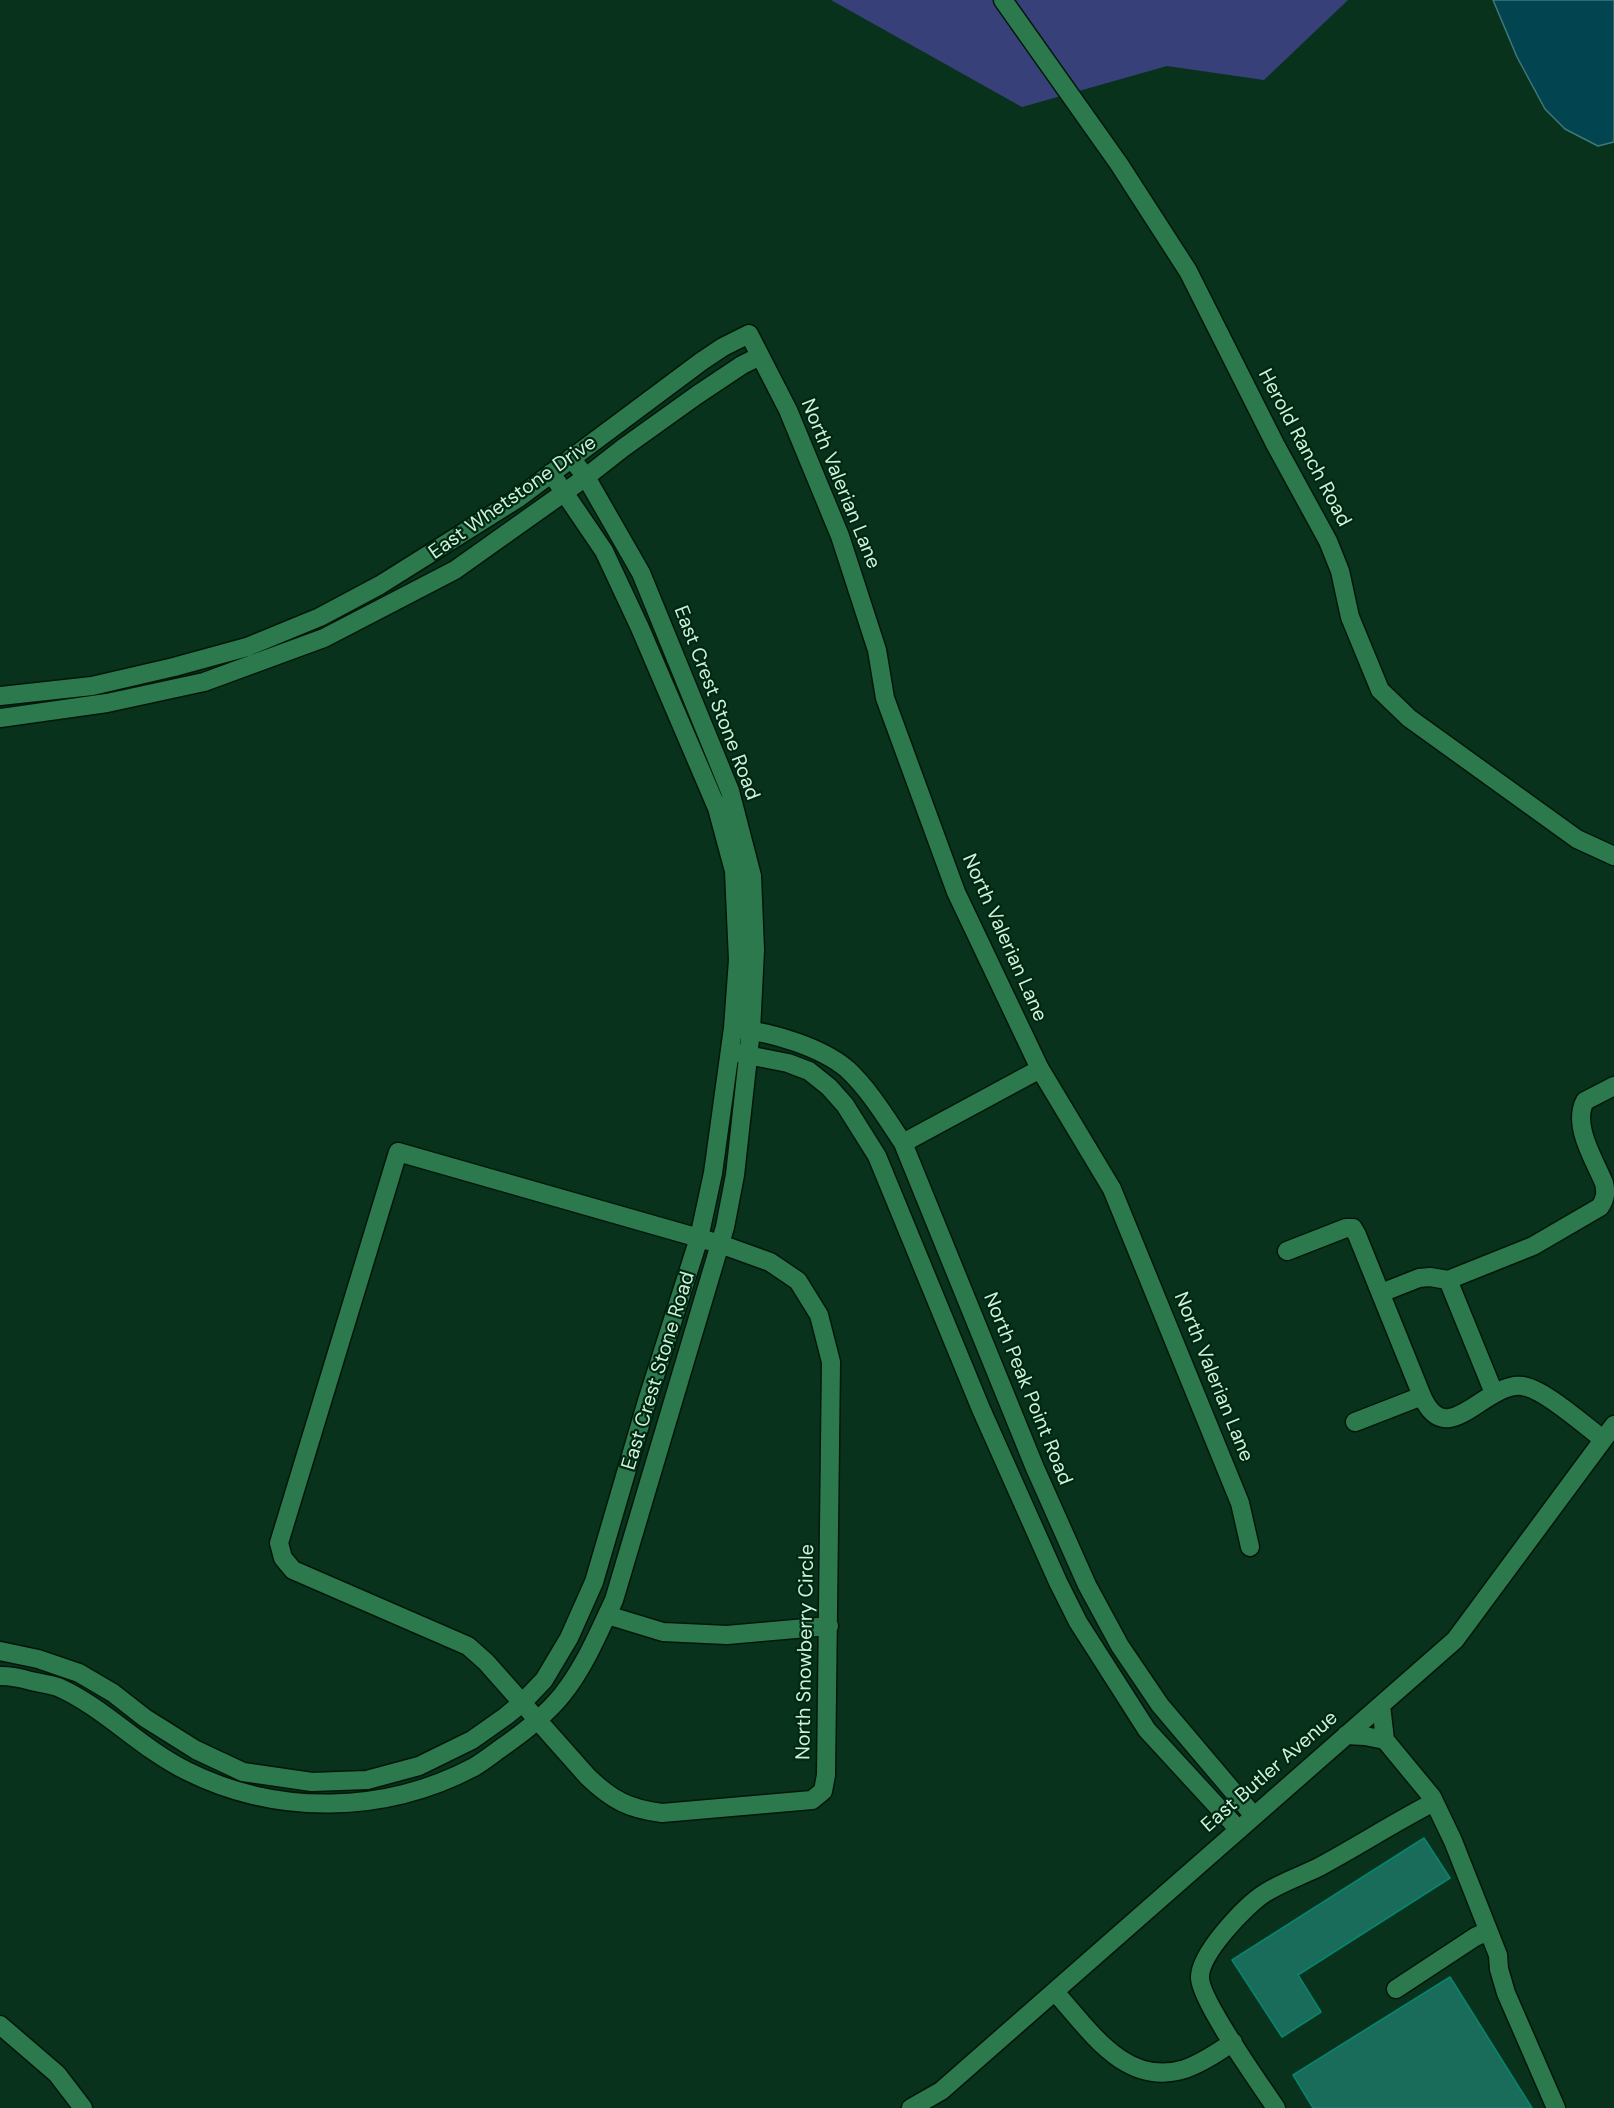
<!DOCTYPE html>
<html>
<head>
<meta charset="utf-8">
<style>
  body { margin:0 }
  canvas { display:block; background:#08321c }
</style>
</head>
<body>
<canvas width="1614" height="2108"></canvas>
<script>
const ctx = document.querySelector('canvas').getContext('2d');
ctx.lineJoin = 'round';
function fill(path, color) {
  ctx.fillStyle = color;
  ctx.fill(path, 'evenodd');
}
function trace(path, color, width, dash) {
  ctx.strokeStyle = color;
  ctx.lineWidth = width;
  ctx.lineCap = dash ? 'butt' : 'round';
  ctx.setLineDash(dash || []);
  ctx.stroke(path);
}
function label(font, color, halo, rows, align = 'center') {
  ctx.font = font + ' "DM Sans",sans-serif';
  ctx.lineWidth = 4.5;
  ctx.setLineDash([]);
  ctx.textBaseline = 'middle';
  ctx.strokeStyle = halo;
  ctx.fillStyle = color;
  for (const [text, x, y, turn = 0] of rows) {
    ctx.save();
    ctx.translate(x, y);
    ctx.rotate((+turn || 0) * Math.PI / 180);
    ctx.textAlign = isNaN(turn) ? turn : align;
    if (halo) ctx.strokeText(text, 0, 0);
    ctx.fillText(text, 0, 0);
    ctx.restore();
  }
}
fill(new Path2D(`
  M831 0H1348L1264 80 1167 66 1022 107Z`), '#384079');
const water = new Path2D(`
  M1493 0H1614V142L1598 146 1565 129 1545 109 1517 57Z`);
fill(water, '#024450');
trace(water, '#3f7879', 1.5);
const building = new Path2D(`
  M1424 1838 1450 1878 1298 1975 1321 2012 1282 2037 1232 1960Z
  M1450 1977 1532 2108H1313L1293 2075Z`);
fill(building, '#196b5a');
trace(building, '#09846e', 1.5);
const minor = new Path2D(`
  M1003 0 1119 164 1188 271 1275 444 1328 541 1340 571 1350 617 1380 690 1409 718 1577 839 1614 856
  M0 696 92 686 174 667 247 647 320 617 380 585 517 499 702 361 723 347 749 334 788 410 840 536 877 650 885 698 956 892 1040 1069 1112 1189 1240 1503 1250 1547
  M0 718 107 703 204 682 324 638 455 570 586 477 623 448 697 395 742 365 760 356
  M740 1029C773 1033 821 1047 847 1069 868 1088 887 1119 903 1143L1035 1468 1087 1585 1120 1646 1160 1705 1254 1816
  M737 1053 788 1063 809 1071 829 1087 845 1105 877 1156 981 1409 1058 1582 1078 1622 1147 1730 1239 1830
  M903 1143 1040 1069
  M398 1152 720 1244 770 1262 798 1281 819 1315 831 1362 826 1775 823 1791 812 1800 662 1813C629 1809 612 1800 588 1777L486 1662 468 1646 293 1570 283 1558 279 1543Z
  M1287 1251 1346 1228H1353L1357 1235 1422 1396C1447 1453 1484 1382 1522 1386 1543 1388 1585 1426 1603 1439
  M1448 1280 1494 1393
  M1381 1293 1419 1278 1430 1277 1448 1280 1533 1246 1600 1207C1606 1198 1606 1192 1604 1183 1594 1159 1572 1125 1585 1101L1614 1086
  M1355 1422 1422 1396
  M607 1615 663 1632 727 1635 829 1626
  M0 1651 38 1659 79 1673 113 1693 145 1718 196 1750 243 1772 312 1782 367 1780 419 1766 472 1740 506 1716 523 1702 544 1680 569 1638 594 1582 647 1401 699 1238 713 1173 733 1028 738 960 734 871 717 808 640 628 604 551 551 473
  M0 1676C11 1676 21 1678 31 1681 40 1683 49 1684 58 1687 105 1708 140 1748 187 1771 277 1816 385 1814 474 1767 484 1761 494 1753 504 1746 524 1732 546 1715 562 1695 584 1668 599 1632 614 1600L725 1227 735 1175 751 1030 755 950 752 876 730 791 641 573 586 477 571 458
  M1381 1705 1385 1740 1432 1797 1453 1841 1498 1955 1499 1969 1506 1993 1556 2108
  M1346 1735 1365 1736 1385 1740
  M1396 1989 1475 1937 1488 1931
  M1055 1992C1089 2029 1125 2088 1185 2069 1202 2063 1218 2052 1233 2042
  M0 2025 57 2074 83 2108
  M911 2108 941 2091 1455 1640 1614 1425
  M1276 2108C1260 2084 1201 2002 1200 1978 1199 1954 1246 1905 1265 1893 1282 1882 1301 1876 1319 1867 1358 1846 1395 1822 1434 1802`);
trace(minor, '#02170a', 21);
trace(minor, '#2d794e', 18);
label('20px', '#cef2d9', '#002712', [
  ["Herold Ranch Road",1304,448,62],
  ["North Valerian Lane",840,484,68],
  ["East Whetstone Drive",513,498,-35],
  ["East Crest Stone Road",716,703,69],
  ["North Valerian Lane",1004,938,66],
  ["East Crest Stone Road",659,1371,-73],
  ["North Valerian Lane",1213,1377,68],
  ["North Peak Point Road",1027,1389,68],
  ["North Snowberry Circle",806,1652,-89],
  ["East Butler Avenue",1270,1772,-41]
]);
</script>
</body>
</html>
